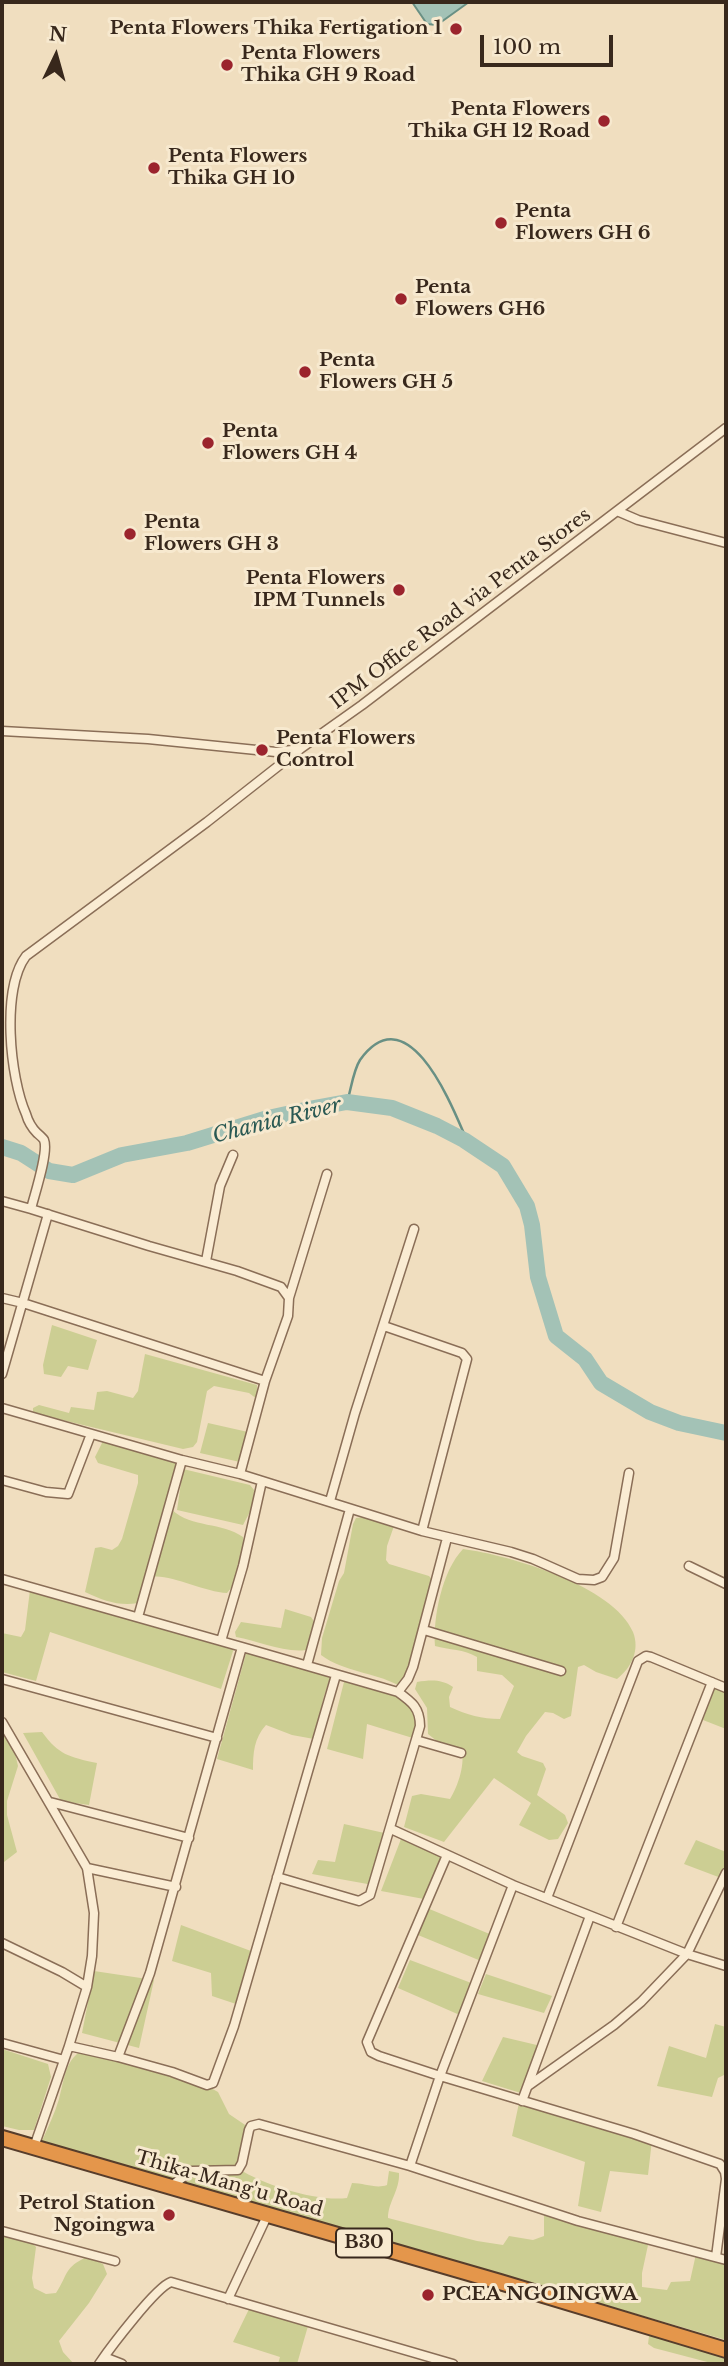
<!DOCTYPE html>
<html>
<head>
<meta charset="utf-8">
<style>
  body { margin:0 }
  #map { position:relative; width:728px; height:2366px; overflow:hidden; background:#f0debf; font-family:"Libre Baskerville",serif }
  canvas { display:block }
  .frame { position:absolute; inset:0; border:4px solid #38281c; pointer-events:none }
  .north { position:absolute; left:21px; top:21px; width:70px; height:70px; -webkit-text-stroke:5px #f7e9cf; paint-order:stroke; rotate:5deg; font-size:19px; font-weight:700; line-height:28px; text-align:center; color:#38281c }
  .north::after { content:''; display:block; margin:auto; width:24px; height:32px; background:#38281c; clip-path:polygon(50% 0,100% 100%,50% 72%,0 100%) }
  .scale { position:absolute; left:480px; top:35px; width:133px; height:32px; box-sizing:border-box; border:4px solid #38281c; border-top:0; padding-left:9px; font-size:21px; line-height:24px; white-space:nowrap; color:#38281c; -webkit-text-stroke:5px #f7e9cf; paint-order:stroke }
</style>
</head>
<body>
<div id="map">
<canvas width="728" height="2366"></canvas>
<div class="frame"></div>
<div class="north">N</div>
<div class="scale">100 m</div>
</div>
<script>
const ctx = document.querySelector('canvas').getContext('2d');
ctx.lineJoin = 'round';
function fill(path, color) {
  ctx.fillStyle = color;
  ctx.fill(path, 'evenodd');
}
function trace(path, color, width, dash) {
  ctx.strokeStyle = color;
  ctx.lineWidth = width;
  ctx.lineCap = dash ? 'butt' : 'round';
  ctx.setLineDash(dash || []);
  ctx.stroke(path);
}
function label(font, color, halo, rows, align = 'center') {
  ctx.font = font + ' "Libre Baskerville",serif';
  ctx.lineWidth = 6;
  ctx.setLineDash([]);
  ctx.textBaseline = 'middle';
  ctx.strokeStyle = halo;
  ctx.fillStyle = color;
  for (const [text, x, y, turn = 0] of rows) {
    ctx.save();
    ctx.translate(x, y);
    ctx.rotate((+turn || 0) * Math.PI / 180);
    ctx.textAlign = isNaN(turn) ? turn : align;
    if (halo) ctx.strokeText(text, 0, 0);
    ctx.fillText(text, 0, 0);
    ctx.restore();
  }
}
fill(new Path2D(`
  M52 1325 97 1340 88 1370 68 1366 61 1377 44 1374 43 1365Z
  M145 1354 257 1385V1399L249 1393 214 1386 207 1391 197 1442 193 1447 183 1449 33 1413V1408L39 1405 69 1413 71 1407 94 1410 97 1392 107 1391 133 1398 138 1391Z
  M208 1423 248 1432 240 1462 200 1453Z
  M103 1441 176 1459 180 1469 172 1510C192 1528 222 1522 243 1537 246 1553 239 1581 227 1593 204 1592 169 1573 151 1577L147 1601C124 1608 106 1602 85 1592L95 1548 101 1547 112 1550 118 1546 122 1539 138 1483V1475L98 1463 95 1457Z
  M183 1469 250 1485 254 1490 253 1506 243 1525 177 1510Z
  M365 1517 394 1526 387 1546 386 1560 389 1564 429 1576 434 1582 409 1674 398 1685C373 1672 344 1672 321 1655L322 1638 339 1581 344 1573 353 1524 356 1518Z
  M463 1549C509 1555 614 1586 633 1632 640 1650 632 1667 617 1679L596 1672 584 1665 578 1667 571 1716 564 1719 553 1713 545 1712 526 1736 517 1752 522 1756 543 1763 546 1769 537 1795 565 1815 568 1823 558 1839 549 1840 519 1825 531 1803 494 1778 444 1842 404 1827 412 1796 421 1794 450 1799C458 1786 466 1763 461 1748L438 1742 428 1734 427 1708 415 1689 417 1682C431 1680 441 1679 453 1687L449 1697 450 1707C467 1715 482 1719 500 1719L514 1686 502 1675 477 1671V1657C464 1649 449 1650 435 1646 433 1617 442 1571 463 1549Z
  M30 1590 234 1648 221 1689 50 1632 36 1681 2 1672V1633L21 1637 25 1630Z
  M285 1609 311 1617 315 1623 312 1649C287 1655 260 1641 236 1637L235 1632 241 1622 281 1628Z
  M247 1650 331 1675 324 1696 314 1739 292 1735 266 1725C254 1738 253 1753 253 1770L217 1759Z
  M345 1678 381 1688 414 1706 416 1739 367 1724 363 1759 327 1749Z
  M714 1686 726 1691V1729L703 1720Z
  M2 1723 14 1749 18 1766 7 1801V1815L17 1852 4 1862 2 1870Z
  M42 1732C59 1755 69 1757 97 1763L89 1805 61 1801 23 1733Z
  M344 1824 389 1834 373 1885 312 1874 318 1860 335 1862Z
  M401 1839 443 1852 424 1899 381 1891Z
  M696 1840 726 1852V1865L721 1878 684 1864Z
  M427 1908 492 1935 481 1961 418 1935Z
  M181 1925 251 1951 236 2004 212 1996 211 1973 172 1961Z
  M410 1960 474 1984 462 2016 398 1988Z
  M94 1971 154 1980 139 2048 82 2033Z
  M486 1974 552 1996 544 2013 478 1994Z
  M715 2024 726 2027V2074L718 2078 712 2097 657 2086 669 2046 706 2058Z
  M503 2037 541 2046 524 2094 482 2081Z
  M92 2045 108 2056 209 2087 218 2092 229 2114 251 2129 239 2169C264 2185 317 2202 347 2198L352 2183C364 2183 376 2189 387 2185L389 2171 399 2173C400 2190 388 2202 388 2218L477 2241 503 2245 509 2236 533 2240 544 2236V2213L627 2236 648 2245 642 2273V2287L667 2290 671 2282 690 2281 696 2254 726 2262V2340L42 2141C48 2127 55 2113 59 2099 66 2073 65 2056 92 2045Z
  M2 2049 48 2064 51 2077 34 2130H19L2 2126Z
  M519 2103 652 2140 648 2175 610 2171 601 2212 578 2206 585 2162 512 2136Z
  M2 2234 27 2238 36 2247 32 2278 34 2288 46 2294 56 2293C68 2275 64 2267 87 2257L103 2264 107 2274 89 2303 59 2341 63 2352 74 2364H2Z
  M250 2307 308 2326 297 2364H278L280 2357 233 2342Z
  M654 2331 726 2351V2364H715L654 2348 648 2344 649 2336Z`), '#ccce93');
const water = new Path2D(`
  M412 2H469L437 25 427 24Z`);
fill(water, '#a3c2b6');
trace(water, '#699084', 2);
trace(new Path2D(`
  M347 1102C351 1090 353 1071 360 1060 407 995 450 1101 465 1136`), '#699084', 2.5);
trace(new Path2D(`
  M2 1147 21 1153 49 1171 73 1175 122 1155 187 1143 268 1118 314 1108 347 1102 392 1108 437 1126 464 1140 503 1166 527 1206 532 1225 538 1277 556 1336 585 1359 601 1383 650 1412 679 1423 726 1433`), '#a3c2b6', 16);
const street = new Path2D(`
  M617 511 638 520 726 543
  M2 731 148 739 276 752 300 749 362 705 726 428
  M2 1201 31 1209
  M206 1261 220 1186 233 1155
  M2 1298 23 1303 265 1381
  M289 1298 327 1174
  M384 1326 462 1353 467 1359 422 1531
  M2 1374 48 1214
  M2 1408 182 1460 240 1474 422 1531 511 1552 533 1559 578 1579 594 1580 602 1577 614 1558 629 1473
  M240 1474 265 1381 288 1316 289 1298 281 1287 237 1271 149 1246 31 1209C34 1196 49 1152 44 1140 43 1138 38 1134 37 1133 32 1128 28 1121 26 1114 10 1078 1 989 26 956L207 822 300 749
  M2 1480 46 1492 68 1494 91 1434
  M330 1501 355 1413 414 1229
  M689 1566 726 1584
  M2 1579 242 1647
  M138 1617 182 1460
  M424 1630 561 1671
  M221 1641 243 1566 262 1481
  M307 1665 350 1509
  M2 1679 217 1738
  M398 1692 408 1679 413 1667 447 1538
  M2 1722 87 1868 94 1913 92 1956 87 1987 69 2046
  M416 1740 461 1753
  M50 1802 189 1838
  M391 1829 513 1885 687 1954 726 1873
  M447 1855 367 2042 371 2052 379 2056 440 2076 410 2166 578 2221 726 2260
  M87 1868 176 1887
  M277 1877 359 1901 370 1895 420 1726C420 1708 412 1702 398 1692L242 1647 150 1973 118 2057 172 2072 207 2085 213 2083 234 2026 336 1675
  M513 1885 440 2076 634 2134 720 2164 725 2172 726 2179 716 2257
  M547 1898 638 1661 646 1656 651 1657 726 1688
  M616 1927 712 1682
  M2 1943 62 1972 87 1987
  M2 2043 64 2060
  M528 2086 614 2025 641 2002 687 1954 726 1966
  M522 2101 590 1916
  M34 2147 69 2046 118 2057
  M171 2186 192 2171 238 2170 242 2163 249 2130 251 2126 259 2124 410 2166
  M2 2231 115 2261
  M228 2299 267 2216
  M104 2357 122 2364
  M99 2364C110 2348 156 2287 171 2282L453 2364`);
const highway = new Path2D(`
  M2 2138 500 2282 726 2350`);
trace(street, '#8a6e57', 11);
trace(highway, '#573d2b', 18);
trace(street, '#faecd3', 8);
trace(highway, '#e4964b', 14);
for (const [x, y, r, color] of [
  [456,29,7,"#9b242d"],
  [227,65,7,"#9b242d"],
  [604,121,7,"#9b242d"],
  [154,168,7,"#9b242d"],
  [501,223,7,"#9b242d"],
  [401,299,7,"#9b242d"],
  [305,372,7,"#9b242d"],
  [208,443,7,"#9b242d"],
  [130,534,7,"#9b242d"],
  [399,590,7,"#9b242d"],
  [262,750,7,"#9b242d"],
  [169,2215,7,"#9b242d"],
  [428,2295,7,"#9b242d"]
]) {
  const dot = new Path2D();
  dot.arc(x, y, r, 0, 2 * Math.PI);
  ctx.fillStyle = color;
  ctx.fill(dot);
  trace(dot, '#f7e9cf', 2.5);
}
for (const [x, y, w] of [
  [364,2243,56]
]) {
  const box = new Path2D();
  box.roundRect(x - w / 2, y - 14.5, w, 29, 5);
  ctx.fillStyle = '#f7e9cf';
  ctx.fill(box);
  trace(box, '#38281c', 2);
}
label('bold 18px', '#38281c', null, [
  ["B30",364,2243]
]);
label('bold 19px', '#38281c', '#f7e9cf', [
  ["Penta Flowers Thika Fertigation 1",442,29,"right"],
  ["Penta Flowers",241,54],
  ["Thika GH 9 Road",241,76],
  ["Penta Flowers",590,110,"right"],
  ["Thika GH 12 Road",590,132,"right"],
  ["Penta Flowers",168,157],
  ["Thika GH 10",168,179],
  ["Penta",515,212],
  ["Flowers GH 6",515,234],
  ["Penta",415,288],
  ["Flowers GH6",415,310],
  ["Penta",319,361],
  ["Flowers GH 5",319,383],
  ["Penta",222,432],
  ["Flowers GH 4",222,454],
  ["Penta",144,523],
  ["Flowers GH 3",144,545],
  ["Penta Flowers",385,579,"right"],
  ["IPM Tunnels",385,601,"right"],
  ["Penta Flowers",276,739],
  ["Control",276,761],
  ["Petrol Station",155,2204,"right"],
  ["Ngoingwa",155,2226,"right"],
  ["PCEA NGOINGWA",442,2295]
], 'left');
label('19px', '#38281c', '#f7e9cf', [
  ["IPM Office Road via Penta Stores",461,609,-37],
  ["Thika-Mang'u Road",229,2184,16]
]);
label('italic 21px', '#2a5953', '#f7e9cf', [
  ["Chania River",277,1121,-14]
]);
</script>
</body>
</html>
